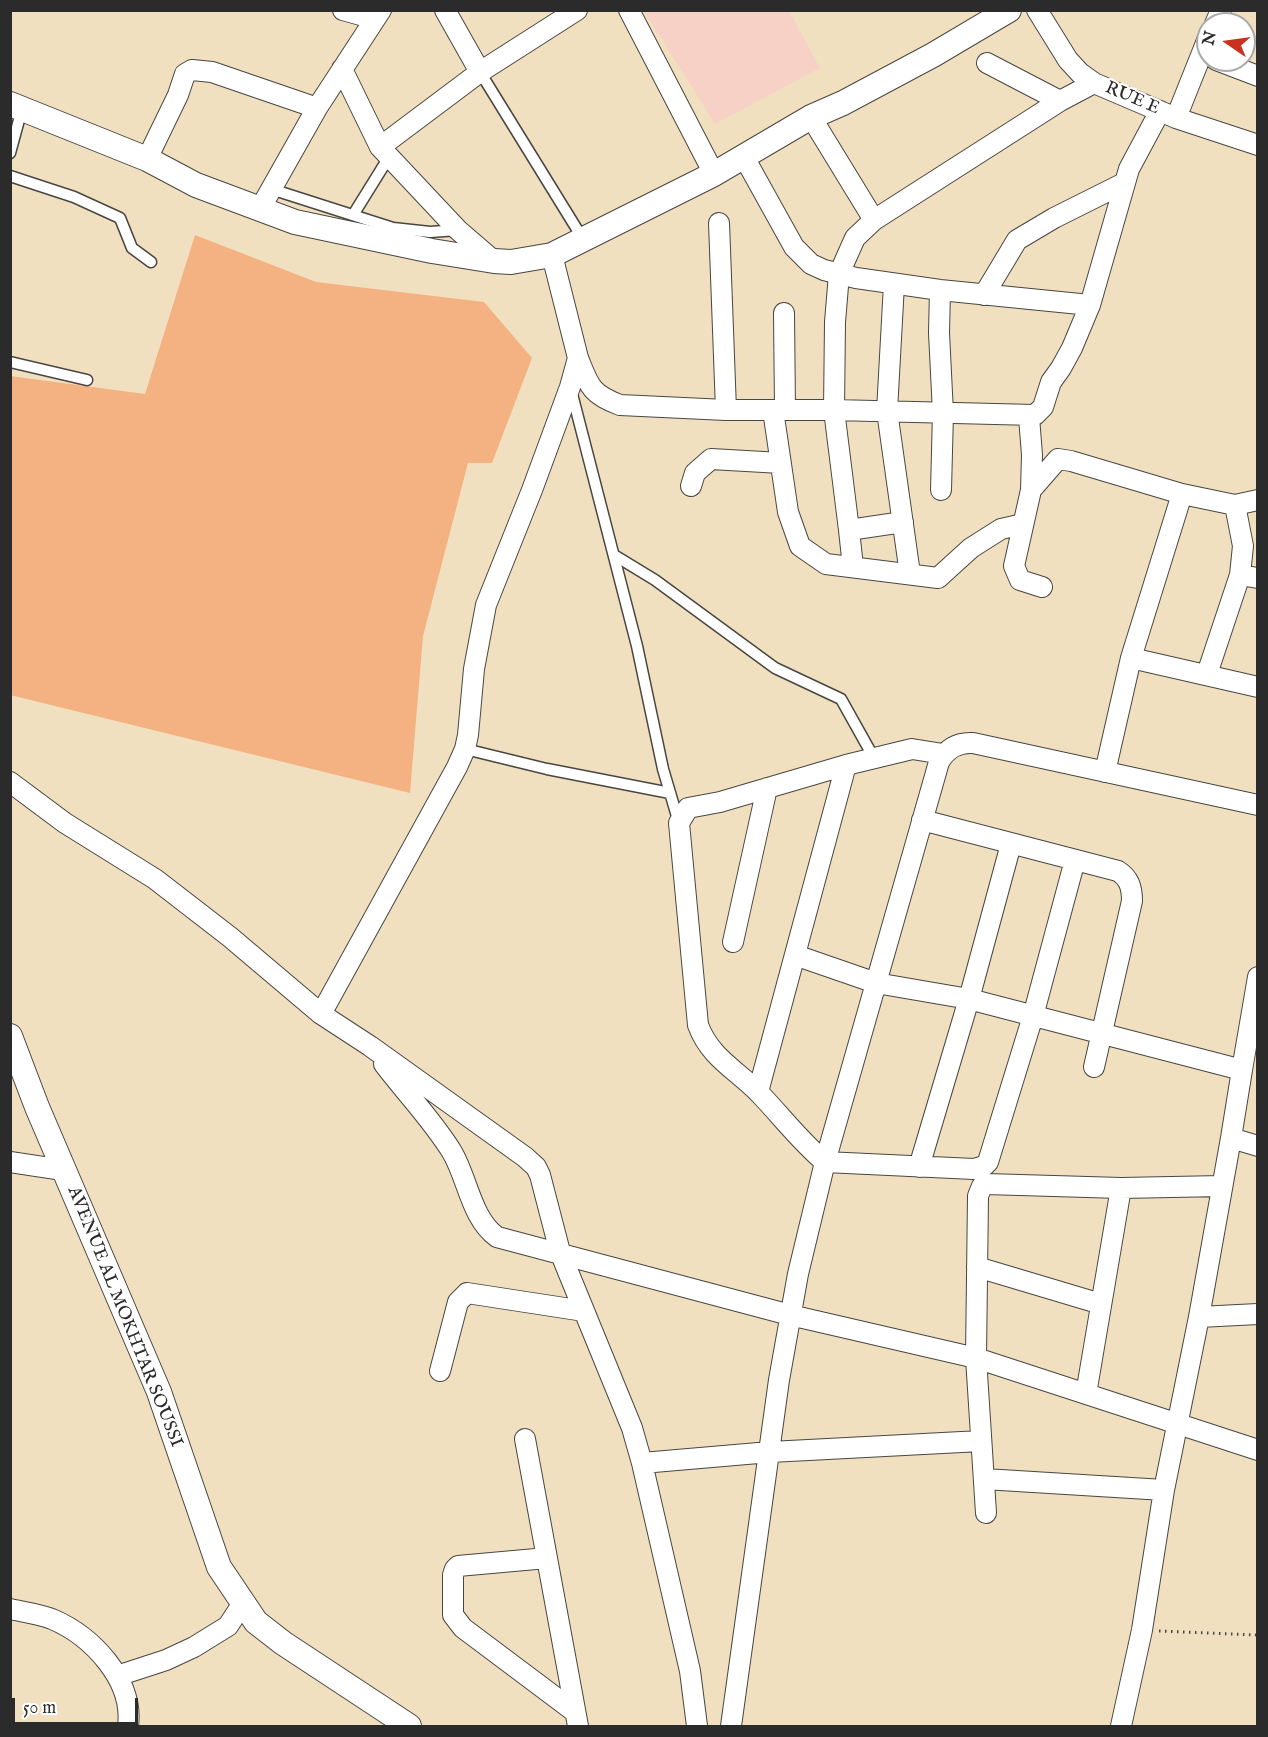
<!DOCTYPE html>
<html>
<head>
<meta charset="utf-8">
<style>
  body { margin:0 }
  #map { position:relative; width:1268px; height:1737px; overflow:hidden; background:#f1e0c0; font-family:"IM FELL English",serif }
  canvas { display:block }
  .frame { position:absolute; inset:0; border:12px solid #2b2b2b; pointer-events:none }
  .north { position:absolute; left:1196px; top:12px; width:60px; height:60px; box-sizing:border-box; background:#fff; border:2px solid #aaa; border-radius:50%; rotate:283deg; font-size:16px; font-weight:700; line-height:24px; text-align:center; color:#2b2b2b }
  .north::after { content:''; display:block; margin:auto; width:21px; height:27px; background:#c8321e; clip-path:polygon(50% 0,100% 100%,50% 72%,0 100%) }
  .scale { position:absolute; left:12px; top:1698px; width:126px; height:27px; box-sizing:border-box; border:3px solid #2b2b2b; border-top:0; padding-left:8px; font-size:18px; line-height:21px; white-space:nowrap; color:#2b2b2b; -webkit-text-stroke:4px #fff; paint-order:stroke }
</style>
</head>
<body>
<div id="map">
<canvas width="1268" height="1737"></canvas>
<div class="frame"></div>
<div class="north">N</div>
<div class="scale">50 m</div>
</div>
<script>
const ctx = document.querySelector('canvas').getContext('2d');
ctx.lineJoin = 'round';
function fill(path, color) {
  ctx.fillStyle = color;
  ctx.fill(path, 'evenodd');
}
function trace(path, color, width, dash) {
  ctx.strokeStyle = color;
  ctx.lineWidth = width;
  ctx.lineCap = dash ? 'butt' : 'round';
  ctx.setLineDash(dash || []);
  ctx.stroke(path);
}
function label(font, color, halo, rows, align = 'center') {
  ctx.font = font + ' "IM FELL English",serif';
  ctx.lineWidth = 4.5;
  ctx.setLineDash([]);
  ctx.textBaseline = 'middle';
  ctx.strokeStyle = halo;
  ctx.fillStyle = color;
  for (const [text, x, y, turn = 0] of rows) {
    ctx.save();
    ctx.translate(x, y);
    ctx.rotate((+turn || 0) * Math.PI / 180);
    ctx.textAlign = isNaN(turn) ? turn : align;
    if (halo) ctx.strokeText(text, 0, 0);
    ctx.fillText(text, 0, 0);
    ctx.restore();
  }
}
fill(new Path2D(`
  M644 11H789L820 68 715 124Z`), '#f7d1c6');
fill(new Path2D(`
  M195 235 316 282 484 302 532 358 492 463H468L423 636 410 793 10 695V376L145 394Z`), '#f4b182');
const service = new Path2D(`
  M480 72 583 239
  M10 153 22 109
  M10 176 74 197 120 218 132 248 151 262
  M271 189 393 228 430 232 458 230
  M353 215 389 157
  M10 362 87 380
  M571 390 637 646 663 769 679 823
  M614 555 655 580 775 668 841 699 874 758
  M465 749 547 769 670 793`);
const minor = new Path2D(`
  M343 10 375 19
  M445 10 480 72
  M629 10 714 174
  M1037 10 1068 60 1080 73 1094 83 1176 118 1258 145
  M1215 24 1221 10
  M1216 60 1258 76
  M987 63 1060 101
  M342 69 380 147 458 230 494 261
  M811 117 874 220
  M1176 118 1208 38
  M380 147 480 72 577 10
  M744 157 794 247 811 264 824 270 856 278 940 290 1090 305
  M147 159 178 95 185 74 192 70 212 72 317 108
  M260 209 317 108 381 10
  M719 223 726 410
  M894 284 887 411 910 574
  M940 290 939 333 943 413 941 490
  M984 295 1017 240 1054 218 1124 183
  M784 313 785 410
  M578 358C589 385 590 394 620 405L726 410H834L1035 415 1043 407 1051 382 1061 368 1072 348 1090 305 1129 169 1160 111
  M773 410 788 512 800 546 826 564 938 578 971 548 1001 529 1023 524
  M1029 417 1032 455 1031 490 1014 566 1020 580 1042 587
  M691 486 695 473 711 459 781 463
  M1031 490 1058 459 1071 461 1182 494
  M903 522 849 530 834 410 835 322 839 274 855 238 874 220 1060 101 1094 83
  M849 530 853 567
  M1240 575 1258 578
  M1131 658 1258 687
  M1207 674 1240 575 1243 546 1235 505
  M943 754 912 749 846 765 720 802 688 808 679 823 698 1025C710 1058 737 1070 760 1094 782 1117 801 1142 825 1162L974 1169 984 1166 988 1162 1033 1016 1075 860
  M1105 772 1131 658 1182 494 1235 505 1258 500
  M10 782 65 823 155 879 230 937 321 1014 370 1046 525 1157 536 1167 540 1175 560 1252 632 1428 642 1463 690 1671 697 1726
  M922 820 1118 871C1129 878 1132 887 1132 901L1094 1067
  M733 942 767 788
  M795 955 876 983 969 999 1242 1070 1258 977
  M321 1014 457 767 465 749 468 735 474 669 486 605 532 490 570 387 578 358 552 255
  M384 1064C406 1093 433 1121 452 1152 468 1179 471 1218 497 1237L790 1315 976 1358 1258 1450
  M758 1092 846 765
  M1231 1138 1242 1070
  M10 1162 63 1170
  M919 1167 969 999 1011 844
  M977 1267 1101 1304
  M1199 1317 1258 1314
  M440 1371 458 1302 467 1293 584 1311
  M1086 1394 1121 1188
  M525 1439 578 1726
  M642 1463 770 1452 981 1441
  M984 1479 1164 1490
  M986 1513 976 1358 978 1196 982 1186 986 1184 1121 1188 1222 1186
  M547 1558 458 1566 455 1569 453 1575V1615L463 1628 575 1712
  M10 1609C24 1612 39 1614 52 1619 92 1636 134 1680 128 1726
  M117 1676 166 1660 194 1647 228 1626 243 1603
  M731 1726 779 1380 798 1274 825 1162 939 762C947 748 958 742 973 743L1258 805
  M1121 1726 1142 1630 1164 1490 1199 1317 1231 1138 1258 1146`);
const tertiary = new Path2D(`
  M10 104 147 159 196 185 295 222 432 251 494 261 511 262 552 255 714 174 811 117 843 103 933 55 1009 10
  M10 1036 37 1107 159 1392 219 1567 256 1622 283 1643 409 1726`);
trace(service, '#494641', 13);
trace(minor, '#494641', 22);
trace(tertiary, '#494641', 26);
trace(new Path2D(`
  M1159 1631 1258 1635`), '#494641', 3, [1.5, 4.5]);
trace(service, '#fff', 10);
trace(minor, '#fff', 20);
trace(tertiary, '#fff', 24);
label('18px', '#2b2b2b', '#fff', [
  ["RUE E",1132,99,23],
  ["AVENUE AL MOKHTAR SOUSSI",124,1317,68]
]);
</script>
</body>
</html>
